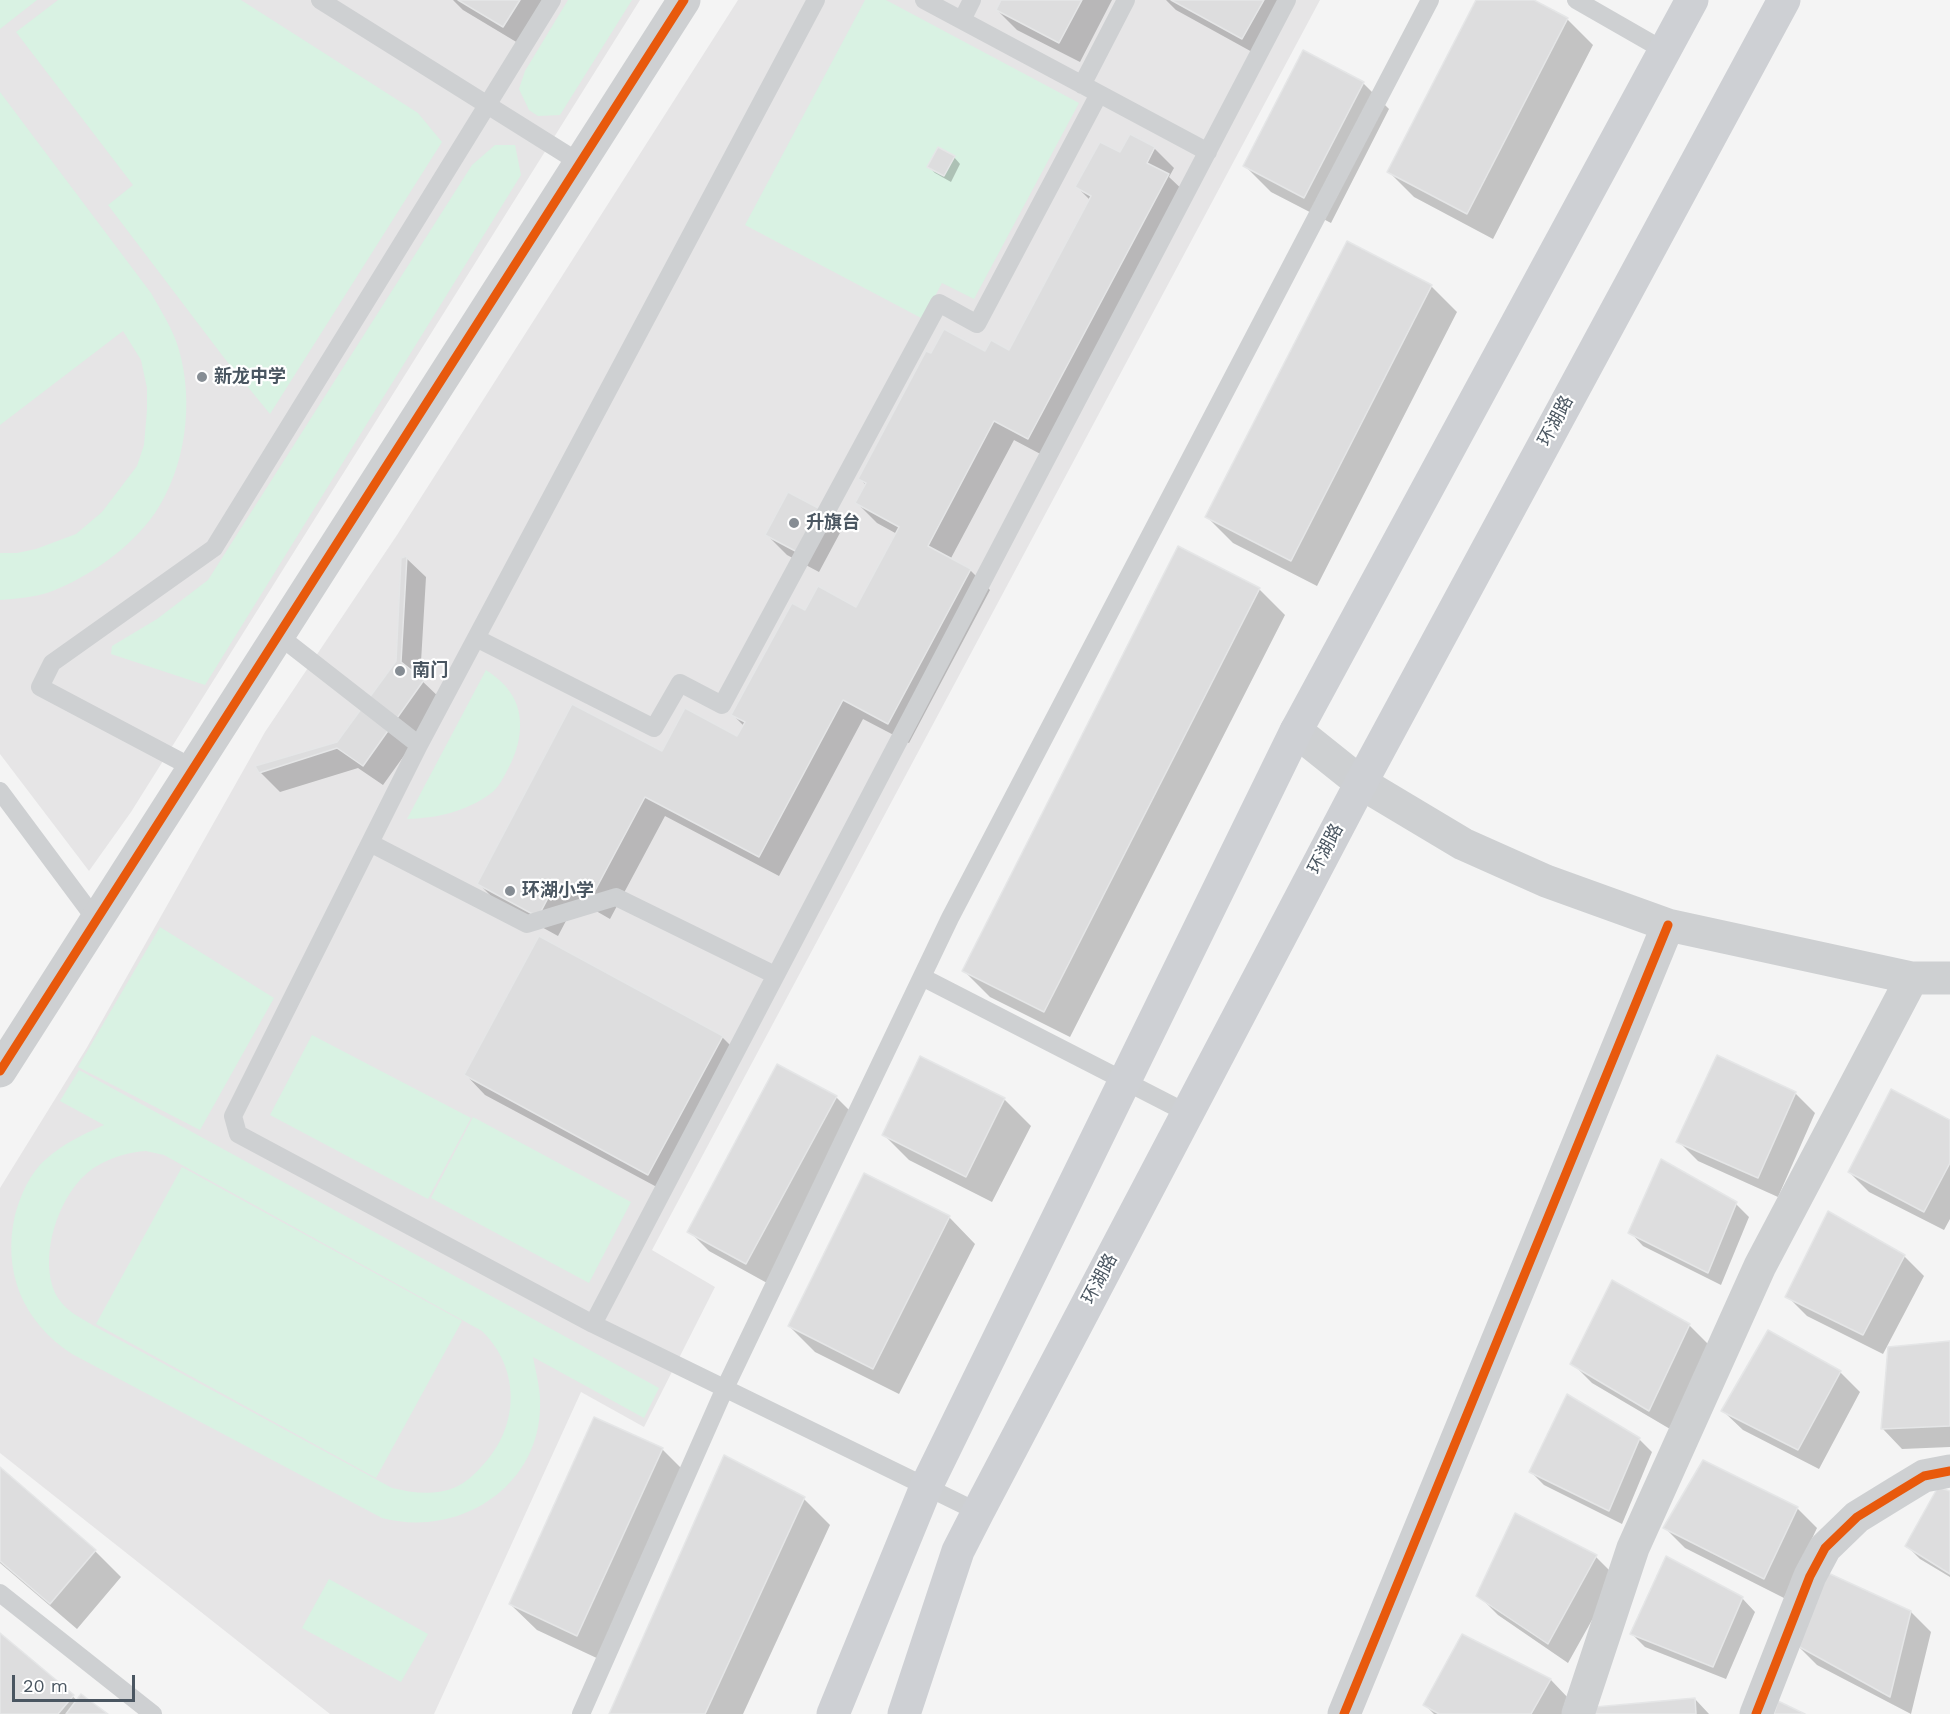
<!DOCTYPE html>
<html>
<head>
<meta charset="utf-8">
<style>
  body { margin:0 }
  #map { position:relative; width:1950px; height:1714px; overflow:hidden; background:#f4f4f4; font-family:"Work Sans",sans-serif }
  canvas { display:block }
  .scale { position:absolute; left:12px; top:1675px; width:123px; height:27px; box-sizing:border-box; border:3px solid #4a5661; border-top:0; padding-left:8px; font-size:18px; line-height:21px; white-space:nowrap; color:#4a5661; -webkit-text-stroke:4px #fff; paint-order:stroke }
</style>
</head>
<body>
<div id="map">
<canvas width="1950" height="1714"></canvas>
<div class="scale">20 m</div>
</div>
<script>
const ctx = document.querySelector('canvas').getContext('2d');
ctx.lineJoin = 'round';
function fill(path, color) {
  ctx.fillStyle = color;
  ctx.fill(path, 'evenodd');
}
function trace(path, color, width, dash) {
  ctx.strokeStyle = color;
  ctx.lineWidth = width;
  ctx.lineCap = dash ? 'butt' : 'round';
  ctx.setLineDash(dash || []);
  ctx.stroke(path);
}
function label(font, color, halo, rows, align = 'center') {
  ctx.font = font + ' "Work Sans","Noto Sans SC",sans-serif';
  ctx.lineWidth = 4.5;
  ctx.setLineDash([]);
  ctx.textBaseline = 'middle';
  ctx.strokeStyle = halo;
  ctx.fillStyle = color;
  for (const [text, x, y, turn = 0] of rows) {
    ctx.save();
    ctx.translate(x, y);
    ctx.rotate((+turn || 0) * Math.PI / 180);
    ctx.textAlign = isNaN(turn) ? turn : align;
    if (halo) ctx.strokeText(text, 0, 0);
    ctx.fillText(text, 0, 0);
    ctx.restore();
  }
}
fill(new Path2D(`
  M0 0H640L131 812 89 871 0 754Z
  M738 0H1320L652 1250 715 1287 644 1427 581 1392 434 1714H330L0 1453V1188L86 1049 265 732 397 535Z`), '#e6e5e6');
fill(new Path2D(`
  M0 0H37L0 29Z
  M58 0H241L418 113 442 142 270 414 225 359 108 205 133 185 16 32Z
  M568 0H632L560 115 538 116 529 110 519 89 525 71Z
  M865 0H886L1079 103 974 299 942 283 923 319 745 225Z
  M0 92 151 293C161 311 173 329 179 350 194 402 186 467 155 513 131 548 89 577 50 592 35 597 16 599 0 600V553H17L36 549 76 534 102 512 137 466 144 445 147 410V388L141 360 123 331 0 425Z
  M495 145H515L521 175 205 685 111 654 112 646 157 619 208 580 472 165Z
  M486 670C495 676 504 683 510 692 526 714 521 745 509 767 504 776 499 788 490 794 465 812 437 818 407 819Z
  M160 927 274 998 200 1130 78 1067Z
  M312 1035 471 1118 428 1199 270 1115Z
  M79 1070 659 1388 644 1418 533 1357C536 1374 541 1390 540 1408 538 1489 457 1538 382 1518L72 1354C23 1322 2 1272 15 1215 20 1196 30 1173 45 1160 64 1143 82 1135 104 1125L60 1101ZM146 1151 164 1155 482 1331C522 1370 519 1429 481 1467 474 1475 466 1482 456 1487 435 1496 413 1493 392 1488L94 1326C81 1318 66 1311 58 1298 35 1260 60 1187 97 1166 112 1157 130 1152 146 1151Z
  M473 1117 631 1202 589 1283 431 1198Z
  M182 1167 462 1321 376 1478 96 1324Z
  M329 1579 428 1634 401 1682 302 1628Z`), '#d9f2e3');
fill(new Path2D(`
  M453 0H552L523 46 463 10Z
  M1003 0H1112L1080 62 1017 30 997 10Z
  M1166 0H1294L1263 58 1176 10Z
  M1478 0H1531L1567 19 1593 45 1493 239 1414 197 1388 171Z
  M1303 52 1363 83 1389 109 1331 223 1271 192 1245 166Z
  M1154 148 1174 168 1169 177 1188 195 1048 458 1014 440 950 560 970 570 990 590 909 743 863 719 779 876 665 816 610 919 577 900 558 936 498 903 478 883 662 753 737 738 744 726 733 715 806 612 856 609 897 534 877 523 857 503 866 485 860 479 931 355 1010 352 1091 201 1077 187 1121 154Z
  M954 157 960 164 951 182 935 173 929 167Z
  M1431 286 1457 312 1317 586 1233 543 1207 517Z
  M821 511 841 531 819 572 787 555 767 535Z
  M406 558 426 577 420 679 443 701 383 785 358 768 280 792 260 772 337 743 397 661Z
  M1259 589 1285 615 1070 1037 990 997 964 971Z
  M722 1037 742 1057 668 1193 485 1095 466 1075Z
  M921 1058 1005 1100 1031 1126 992 1202 909 1160 883 1134Z
  M1795 1093 1815 1113 1778 1197 1698 1161 1678 1141Z
  M836 1097 856 1117 767 1283 709 1251 689 1231Z
  M1950 1122V1219L1944 1230 1869 1192 1849 1172Z
  M1736 1204 1749 1217 1721 1285 1643 1246 1630 1232Z
  M949 1217 975 1244 899 1394 815 1352 789 1326Z
  M1904 1256 1924 1276 1883 1354 1807 1316 1787 1296Z
  M1689 1325 1709 1345 1670 1429 1592 1383 1572 1363Z
  M1950 1343V1447L1902 1449 1883 1429Z
  M1840 1372 1860 1392 1819 1469 1743 1430 1723 1411Z
  M1639 1439 1652 1452 1622 1524 1544 1485 1531 1472Z
  M662 1449 688 1475 603 1661 537 1630 510 1604Z
  M0 1469 95 1551 121 1577 77 1629 0 1563Z
  M1950 1493V1577L1920 1559 1907 1546Z
  M804 1499 830 1525 743 1714H611Z
  M1797 1508 1817 1528 1784 1598 1685 1548 1665 1528Z
  M1516 1515 1596 1557 1616 1577 1568 1663 1498 1615 1478 1595Z
  M1742 1598 1755 1612 1726 1679 1645 1647 1632 1634Z
  M1911 1612 1931 1632 1911 1714 1817 1665 1797 1645Z
  M0 1635 78 1701 106 1714H0Z
  M1463 1636 1551 1680 1570 1700 1562 1714H1434L1425 1705Z
  M1695 1699 1709 1714H1596Z`), '#0003');
const building = new Path2D(`
  M458 0H520L503 27Z
  M1001 0H1082L1059 43 996 10Z
  M1171 0H1264L1242 39Z
  M1476 0H1534L1568 18 1467 214 1387 172Z
  M1303 50 1364 82 1304 198 1243 166Z
  M1130 134 1155 147 1147 163 1169 174 1028 439 994 421 928 546 971 569 888 724 843 700 759 857 645 797 590 900 557 881 538 917 477 884 572 704 662 751 685 708 737 736 745 722 731 715 792 603 805 610 818 586 856 607 899 527 855 503 866 483 858 479 926 351 931 353 944 329 985 351 991 340 1009 350 1091 196 1075 187 1100 142 1120 152Z
  M938 147 955 156 944 176 927 167Z
  M1347 241 1432 285 1291 561 1205 517Z
  M788 492 822 510 799 553 765 535Z
  M1178 546 1260 588 1044 1012 962 971Z
  M407 556 401 662 424 680 363 766 337 748 259 773 255 766 337 742 396 661 401 558Z
  M539 936 723 1036 648 1175 464 1075Z
  M1717 1055 1796 1092 1758 1178 1676 1142Z
  M920 1056 1005 1098 966 1177 882 1135Z
  M777 1064 837 1096 746 1264 687 1232Z
  M1891 1089 1950 1120V1163L1924 1212 1848 1172Z
  M1661 1159 1737 1202 1708 1273 1628 1233Z
  M864 1173 950 1216 873 1369 788 1326Z
  M1828 1211 1905 1255 1863 1335 1785 1297Z
  M1612 1280 1690 1324 1649 1411 1570 1364Z
  M1768 1330 1841 1371 1798 1450 1721 1411Z
  M1950 1341V1426L1881 1429 1888 1347Z
  M1567 1394 1640 1438 1609 1511 1529 1472Z
  M594 1417 663 1448 577 1636 509 1604Z
  M724 1455 805 1497 705 1714H609Z
  M1703 1460 1798 1507 1764 1579 1663 1528Z
  M0 1467 96 1550 50 1604 0 1561Z
  M1938 1487 1950 1491V1574L1905 1546Z
  M1515 1513 1597 1555 1548 1644 1476 1596Z
  M1666 1556 1743 1597 1713 1667 1630 1634Z
  M1828 1573 1911 1611 1890 1697 1796 1645Z
  M0 1633 74 1695 58 1714H0Z
  M1462 1634 1551 1679 1531 1714H1439L1423 1705Z
  M81 1694 108 1714H66Z
  M1695 1698 1696 1714H1594L1595 1707Z
  M1778 1701 1805 1714H1774Z`);
fill(building, '#ddddde');
trace(building, '#e5e6e7', 1.5);
trace(new Path2D(`
  M320 0 580 163
  M816 0 419 745 233 1116 238 1134 593 1324 1287 0
  M924 0 1208 152
  M1576 0 1665 51
  M962 20 972 0
  M1082 85 1126 0
  M278 635 419 745
  M476 638 654 728 680 683 722 705 939 303 977 324 1099 94
  M193 768 40 687 52 663 214 548 552 0
  M0 791 96 920
  M370 843 527 924 616 897 775 975
  M922 977 1187 1113
  M593 1324 978 1512
  M0 1593 153 1714
  M581 1714 725 1388 950 918 1430 0`), '#ced0d2', 18);
trace(new Path2D(`
  M1296 731 1361 783 1463 844 1546 881 1668 925 1912 978H1950
  M1344 1714 1668 925
  M1578 1714 1633 1548 1760 1266 1912 978
  M1756 1714 1810 1576 1825 1548 1857 1517 1896 1493 1924 1476 1950 1471`), '#ced0d2', 33);
trace(new Path2D(`
  M0 1071 684 0`), '#ced0d2', 33);
trace(new Path2D(`
  M833 1714 926 1487 1296 731 1692 0
  M904 1714 958 1551 978 1512 1361 783 1784 0`), '#ced0d4', 33);
trace(new Path2D(`
  M0 1071 684 0
  M1344 1714 1668 925
  M1756 1714 1810 1576 1825 1548 1857 1517 1896 1493 1924 1476 1950 1471`), '#e8590c', 9);
for (const [x, y, r, color] of [
  [202,377,6,"#868d94"],
  [794,523,6,"#868d94"],
  [400,671,6,"#868d94"],
  [510,891,6,"#868d94"]
]) {
  const dot = new Path2D();
  dot.arc(x, y, r, 0, 2 * Math.PI);
  ctx.fillStyle = color;
  ctx.fill(dot);
  trace(dot, '#fff', 2);
}
label('bold 18px', '#4a5661', '#fff', [
  ["新龙中学",214,377],
  ["升旗台",806,523],
  ["南门",412,671],
  ["环湖小学",522,891]
], 'left');
label('18px', '#4a5661', '#fff', [
  ["环湖路",1556,421,-62],
  ["环湖路",1326,849,-62],
  ["环湖路",1100,1279,-62]
]);
</script>
</body>
</html>
